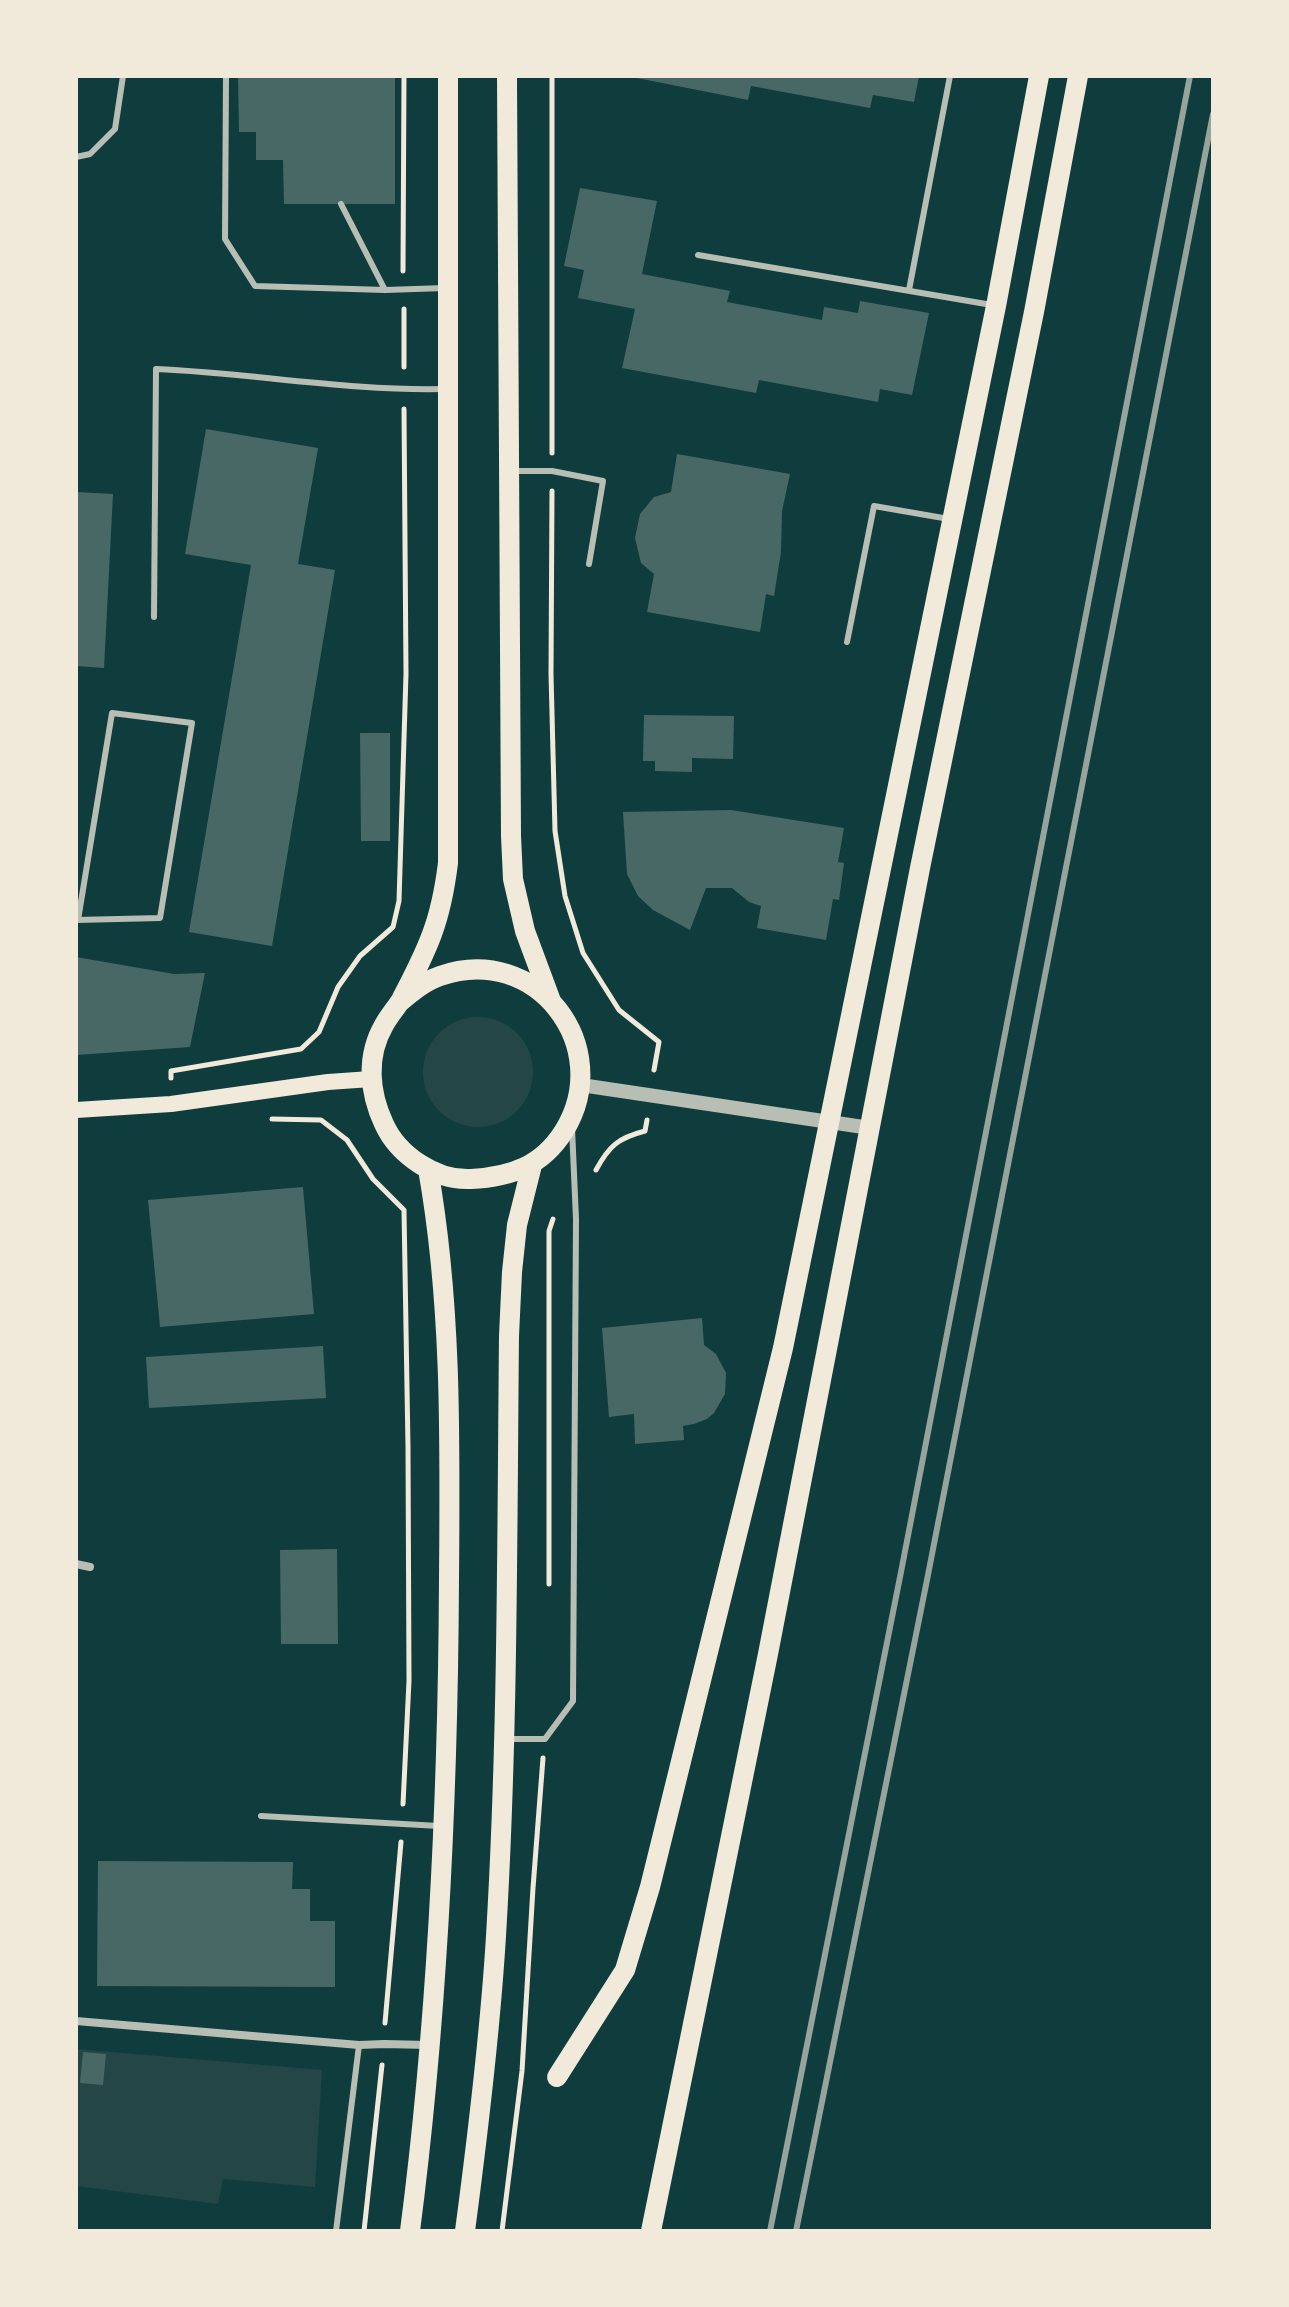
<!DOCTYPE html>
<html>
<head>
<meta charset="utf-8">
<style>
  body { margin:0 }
  #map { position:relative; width:1289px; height:2307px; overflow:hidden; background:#0f3d3e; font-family:"Varela Round",sans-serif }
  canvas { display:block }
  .frame { position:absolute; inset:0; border:78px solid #f1e9da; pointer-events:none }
</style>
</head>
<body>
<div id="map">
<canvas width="1289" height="2307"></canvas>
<div class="frame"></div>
</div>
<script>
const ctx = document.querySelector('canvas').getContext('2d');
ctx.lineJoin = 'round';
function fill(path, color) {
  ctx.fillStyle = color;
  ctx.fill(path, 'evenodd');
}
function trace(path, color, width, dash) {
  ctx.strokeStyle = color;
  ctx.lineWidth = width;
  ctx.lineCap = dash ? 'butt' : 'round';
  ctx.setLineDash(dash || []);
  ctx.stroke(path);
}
fill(new Path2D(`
  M423 1072a55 55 0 1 1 110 0a55 55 0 1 1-110 0Z
  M76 2049 322 2070 315 2187 223 2179 218 2204 76 2186Z`), '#244646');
fill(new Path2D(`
  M238 76H395V204H284L283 160H256V132H239Z
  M627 76H919L914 102 873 95 870 108 751 86 748 100Z
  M580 188 657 201 642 274 730 291 727 302 822 320 824 307 858 313 860 301 929 313 912 395 880 389 878 402 759 380 756 393 622 368 635 309 578 298 584 270 564 266Z
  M206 429 318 448 298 564 335 570 272 946 189 932 251 565 185 554Z
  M677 454 790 474 782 511 781 552 774 596 766 594 760 632 647 612 654 574 641 563 635 538 640 514 654 497 671 492Z
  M76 492 113 494 104 668 76 666Z
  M644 715 734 716 733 759 692 758V772L655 771V761H643Z
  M360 733H390V841H361Z
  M731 810 844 828 838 862 844 863 839 900 833 899 826 940 757 928 761 906 749 902 732 888H706L690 930 653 910 638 896 627 874 623 812Z
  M76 957 174 974 205 973 190 1047 76 1055Z
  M303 1187 314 1314 160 1327 148 1200Z
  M702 1318 704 1345 716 1354 726 1373 725 1394 714 1413 707 1419 694 1424 683 1426 684 1440 635 1444 634 1414 609 1417 602 1328Z
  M323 1346 326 1398 149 1408 146 1357Z
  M337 1549 338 1644H281L280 1550Z
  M98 1861 293 1862 292 1889H310V1921H335V1987L97 1986Z
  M83 2052 106 2054 103 2085 80 2083Z`), '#486865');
trace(new Path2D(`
  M403 271 404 76
  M404 309V367
  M552 453V76
  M552 491 551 674 555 831 565 896 583 953 619 1010 659 1042 654 1070
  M171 1078V1071L301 1049 319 1032 338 987 360 956 393 927 399 901 406 674 404 409
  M272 1119 321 1120 347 1140 373 1179 404 1210 408 1447 409 1681 403 1804
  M596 1170C609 1146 618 1138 645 1131L647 1120
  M549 1584V1231L553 1219
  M385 2023 401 1842
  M364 2231 382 2065
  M502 2231 522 2071 533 1888 543 1758`), '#f1e9da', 5);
trace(new Path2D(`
  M226 76 225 239 255 286 385 290 445 288
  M76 157 90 154 115 129 123 76
  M341 204 385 290
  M698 255 992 305
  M909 290 950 76
  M514 471H552L603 481 589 564
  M154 617 156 369C251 373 348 391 443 389
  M847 642 874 506 949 519
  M76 920 160 918 192 723 112 713 78 920
  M508 1739H545L573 1701 576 1219 572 1128
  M261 1816 439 1826
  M336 2231 359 2045`), '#b8beb3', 6);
trace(new Path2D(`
  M76 1564 90 1567
  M76 2021 359 2045 384 2044 428 2045`), '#b8beb3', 8);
trace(new Path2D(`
  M581 1085 870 1128`), '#b8beb3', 14);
trace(new Path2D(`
  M76 1110 171 1104 328 1082 371 1079`), '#f1e9da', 16);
trace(new Path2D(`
  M507 76 511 836 513 879 525 931 551 1001
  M400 1002C412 992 425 981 440 976 536 942 616 1047 564 1131 542 1166 511 1177 471 1179 436 1181 398 1155 384 1124 369 1092 366 1056 384 1025 389 1016 396 1008 401 1000 412 979 424 956 432 934 441 910 445 887 448 863V76
  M557 2077 625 1970 650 1887 783 1348 996 306 1039 76
  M410 2231C438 2015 448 1797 449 1579 450 1442 452 1304 428 1169
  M465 2231C478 2133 490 2035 496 1936 508 1736 507 1536 509 1336L512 1272 517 1225 532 1165
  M651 2231 768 1654 920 868 1034 312 1078 76`), '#f1e9da', 20);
trace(new Path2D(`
  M770 2231 901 1572 1190 76
  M796 2231 927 1580 1213 114`), '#97a49c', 6);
</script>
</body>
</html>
